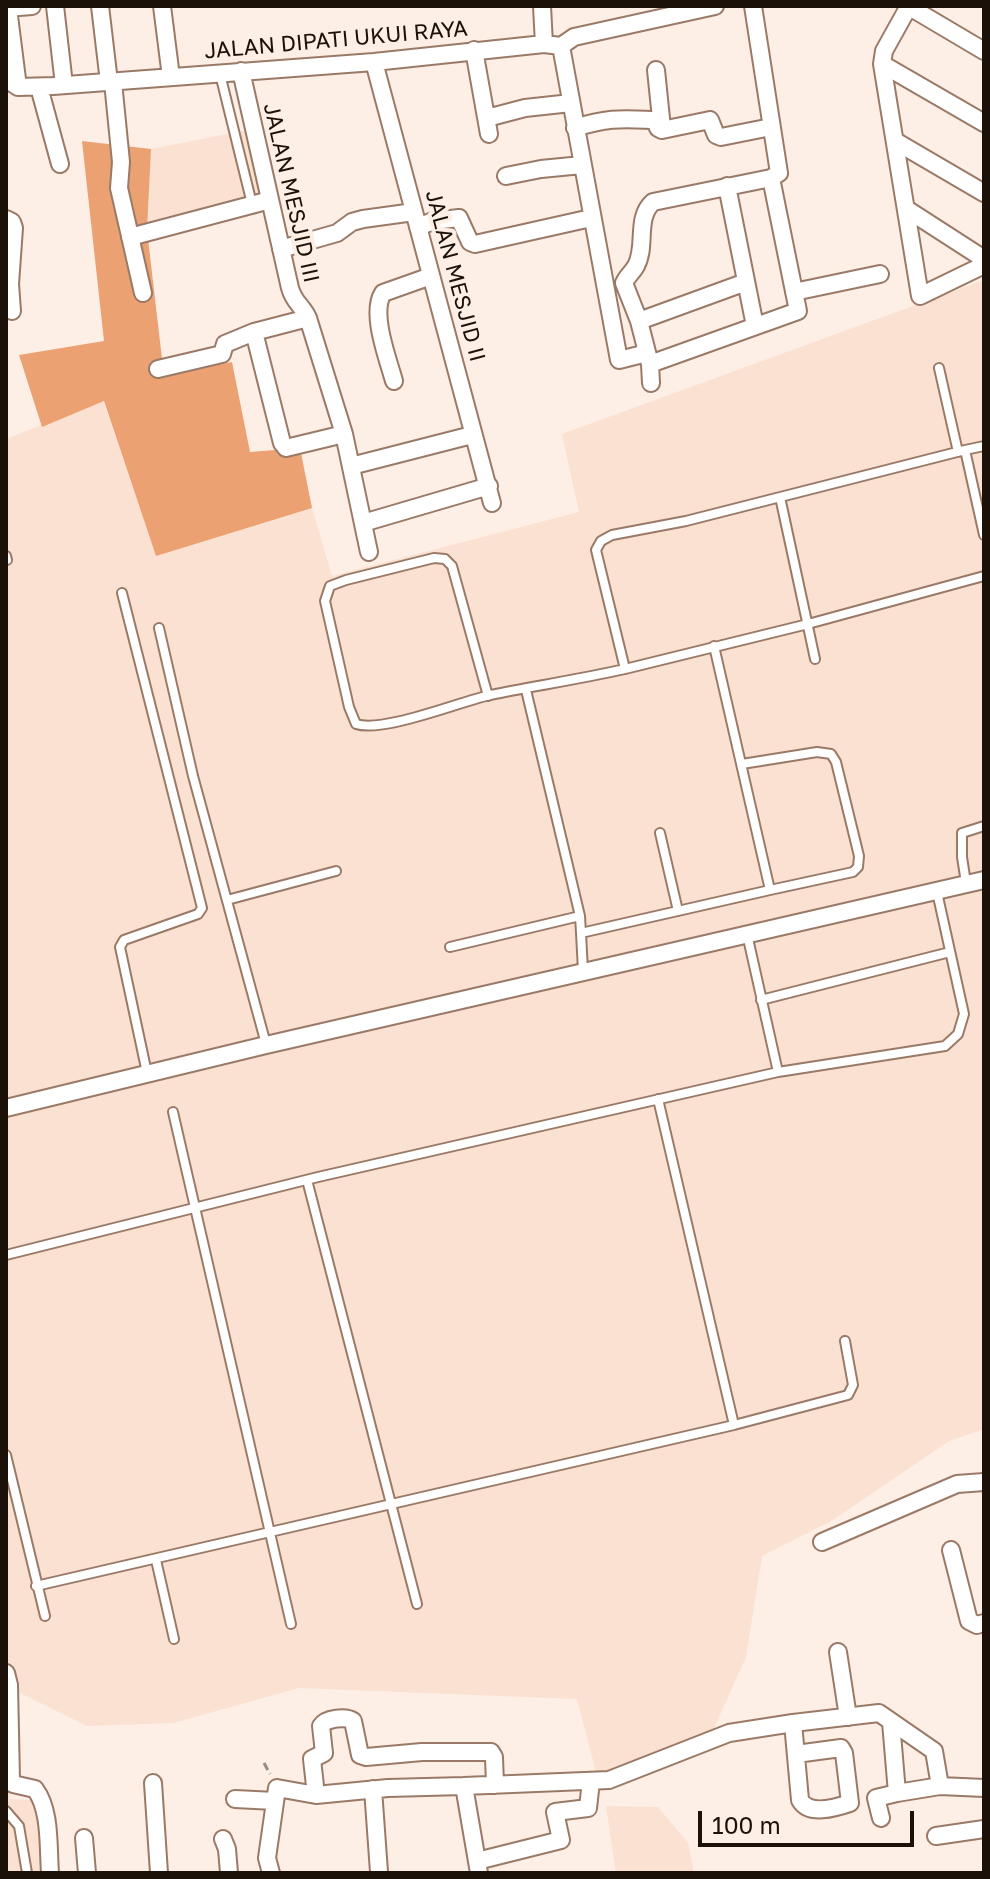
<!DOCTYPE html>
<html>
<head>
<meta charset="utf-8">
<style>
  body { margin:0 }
  #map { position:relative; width:990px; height:1879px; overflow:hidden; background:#fdeee6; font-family:"Golos Text",sans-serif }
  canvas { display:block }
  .frame { position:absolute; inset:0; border:8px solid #1c1109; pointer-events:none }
  .scale { position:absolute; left:698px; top:1811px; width:216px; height:36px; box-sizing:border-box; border:4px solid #1c1109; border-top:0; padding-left:10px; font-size:24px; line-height:28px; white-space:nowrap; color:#1c1109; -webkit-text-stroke:6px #fdeee6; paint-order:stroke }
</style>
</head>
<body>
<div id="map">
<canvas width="990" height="1879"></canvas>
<div class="frame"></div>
<div class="scale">100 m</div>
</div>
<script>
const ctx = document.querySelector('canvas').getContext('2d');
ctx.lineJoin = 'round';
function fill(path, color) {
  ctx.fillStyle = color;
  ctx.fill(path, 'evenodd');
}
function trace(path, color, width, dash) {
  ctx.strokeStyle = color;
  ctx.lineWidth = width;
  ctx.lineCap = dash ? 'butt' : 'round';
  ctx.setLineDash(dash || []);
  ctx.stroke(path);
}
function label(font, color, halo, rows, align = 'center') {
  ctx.font = font + ' "Golos Text",sans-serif';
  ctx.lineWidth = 8;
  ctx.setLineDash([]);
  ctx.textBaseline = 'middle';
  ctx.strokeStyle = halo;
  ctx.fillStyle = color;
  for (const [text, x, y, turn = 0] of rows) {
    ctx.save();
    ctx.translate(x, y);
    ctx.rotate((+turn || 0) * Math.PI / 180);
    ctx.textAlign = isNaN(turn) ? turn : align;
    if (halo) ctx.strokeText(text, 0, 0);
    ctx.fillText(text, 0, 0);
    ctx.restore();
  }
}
fill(new Path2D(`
  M252 129 263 194 147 230 151 149Z
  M984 280V1429L949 1441 833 1520 762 1556 746 1657 714 1728 638 1771 597 1776 577 1699 299 1688 173 1723 87 1726 8 1687 10 1799 50 1801 52 1873H6V439L103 401 156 555 312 508 332 576 579 512 562 434Z
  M606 1806 658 1807 688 1843 694 1873H616Z`), '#fbe1d2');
fill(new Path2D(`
  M82 141 151 149 147 230 164 376 232 362 250 452 300 448 312 508 156 556 104 401 42 427 19 355 104 341Z`), '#eca172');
const service = new Path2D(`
  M220 74 252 204
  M939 368 958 452
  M965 450 984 446
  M780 497 815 659
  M984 535 965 450 686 521 612 535 601 541 596 550 625 669 808 624 984 576
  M6 556 7 560
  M122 593 202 908 198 914 124 940 120 947 147 1073
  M159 628 193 776 266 1044
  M526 690 580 916 581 933 770 890 714 646
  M488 696 452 566 445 559 434 558 346 580 330 586 325 601 349 707 356 724C383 733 459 702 490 695 535 686 580 679 625 669
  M742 764 817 752 831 754 836 762 859 856 858 867 853 872 770 890
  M660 833 678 911
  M966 883 962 857V833L984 826
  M227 900 336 871
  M581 933 583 971
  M747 934 778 1072
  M450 947 580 916
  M761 1000 950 952
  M173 1112 291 1624
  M307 1180 417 1604
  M6 1255 318 1177 778 1072 945 1046 958 1034 964 1014 937 892
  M734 1425 848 1395 853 1385 845 1341
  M6 1455 45 1616
  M156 1560 174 1639
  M36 1586 734 1425 658 1099
  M6 1811 19 1826 27 1873`);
const minor = new Path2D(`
  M55 6 64 85
  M100 6 109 82
  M162 6 171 77
  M542 6 544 44
  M908 6 984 51
  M909 6 884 51 882 64 920 296 984 265
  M6 8 32 6
  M8 8 18 87
  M561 46 619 360 647 353
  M474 50 489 134
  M374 62 492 503
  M882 64 984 123
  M656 70 662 128
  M241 71 290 288C294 303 302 305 308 318L344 434 369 552
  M6 79 18 87 53 86 374 62 544 44 561 46 574 37 715 6
  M113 82 121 162 119 188 143 293
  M39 87 60 164
  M487 118 525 108 571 103
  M575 128C609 117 623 119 655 120L658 128 662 130 710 120 716 135 721 137 771 127
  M895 141 984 193
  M506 176 541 169 582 165
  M727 186 755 326
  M908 210 984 259
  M6 219 12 222 14 228 10 284 12 311
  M418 227 433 221 459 218 470 242 475 244 591 218
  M130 237 270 200
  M281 249 337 233 352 222 363 219 414 212
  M746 282 639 321 624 283C627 276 632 273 636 266 647 246 635 218 653 202L771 178 779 173 753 6
  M794 292 880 274
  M308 318 254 332 282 443 286 448 344 434
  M639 321 650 364 651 383
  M650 364 798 311 771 178
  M158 369 222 354 225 344 254 332
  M394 381C388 359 370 313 383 293L431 276
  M351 466 472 435
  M363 523 489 486
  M6 1108 266 1045 984 880
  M822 1542 957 1484 984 1482
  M951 1550 969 1621 977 1625 984 1623
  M838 1652 848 1717
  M6 1673 9 1685 11 1780 13 1784 35 1789C51 1810 48 1847 50 1873
  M793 1723 800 1800C809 1816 835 1808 850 1803L844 1753 841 1748 796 1754
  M153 1783 159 1873
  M373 1789 379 1872
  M897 1793 940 1786
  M316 1795 312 1759 324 1753 321 1726C326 1718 346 1716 353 1721L360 1755 366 1757 422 1752H491L494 1757 495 1785
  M235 1799 275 1801
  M881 1818 876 1798 897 1793 891 1722
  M936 1836 984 1829
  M84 1838 87 1873
  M223 1839 227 1849 229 1873
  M477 1861 561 1840 555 1812 588 1808 591 1781
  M271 1873 267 1858 277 1788 316 1795 388 1788 464 1786
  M479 1873 464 1786 609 1780 729 1733 793 1723 879 1713 934 1751 940 1786 984 1788`);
trace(service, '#9a7a67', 12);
trace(minor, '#9a7a67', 20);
trace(new Path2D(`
  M264 1763 270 1774`), '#9a8c84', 3, [8, 4]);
trace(service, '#fff', 8);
trace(minor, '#fff', 16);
label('22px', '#1c1109', '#fdeee6', [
  ["JALAN DIPATI UKUI RAYA",336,40,-5],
  ["JALAN MESJID III",291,193,77],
  ["JALAN MESJID II",455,276,75]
]);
</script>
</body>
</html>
